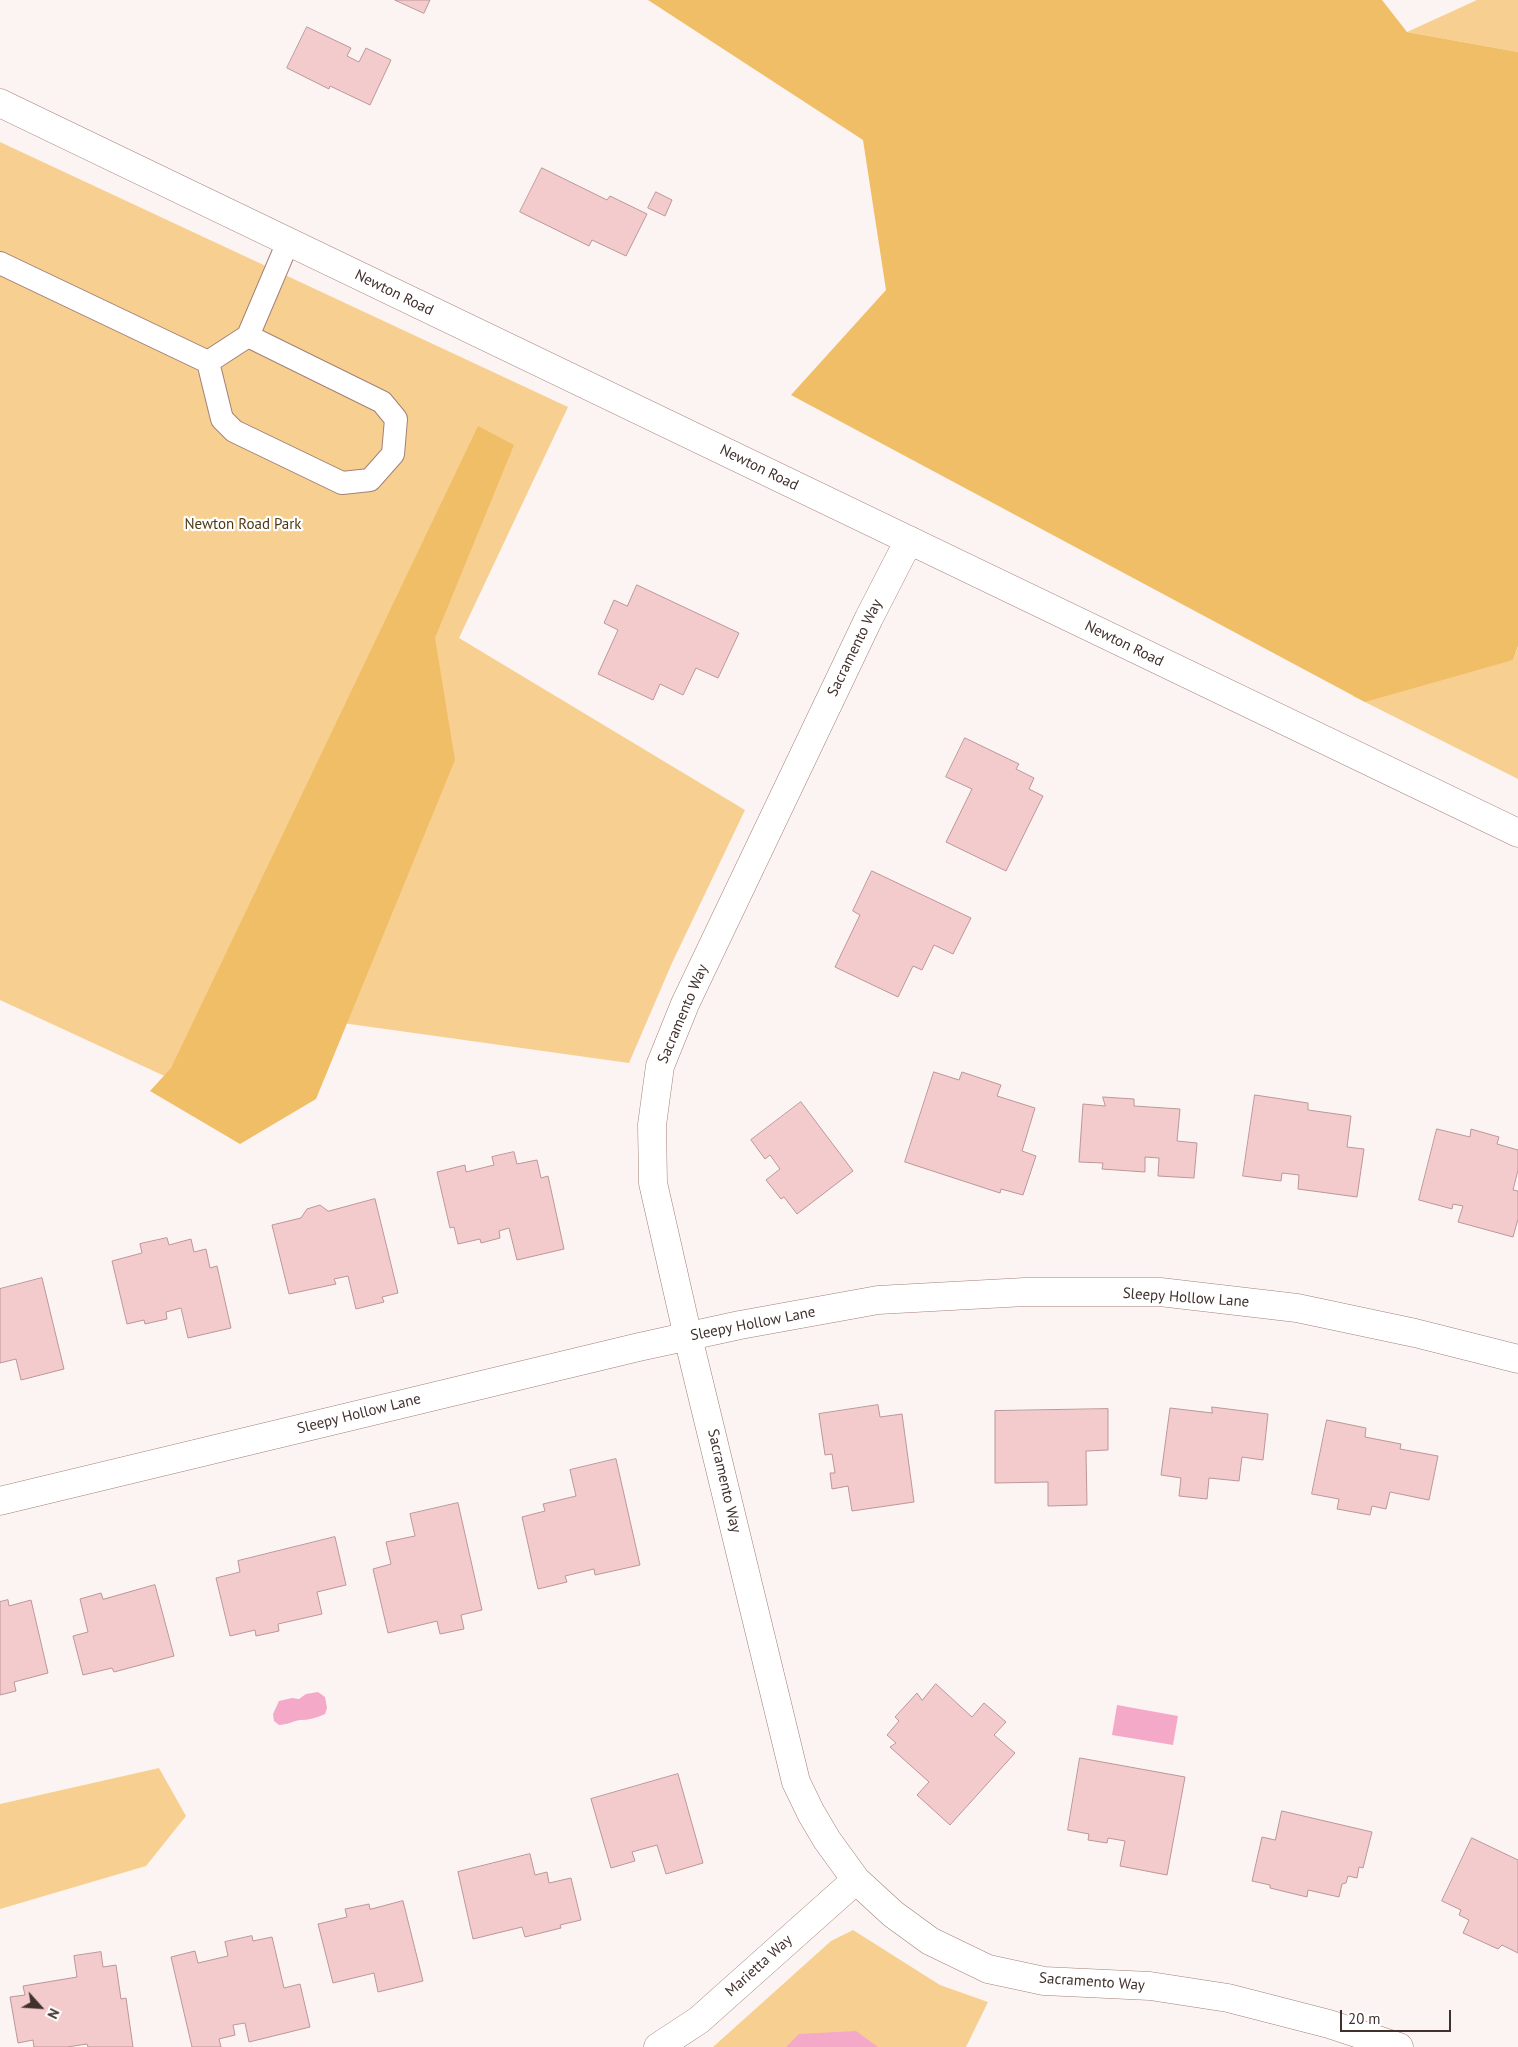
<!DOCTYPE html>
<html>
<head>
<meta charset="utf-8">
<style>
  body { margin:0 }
  #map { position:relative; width:1518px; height:2047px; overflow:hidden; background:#fcf4f2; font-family:"PT Sans",sans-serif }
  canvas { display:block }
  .north { position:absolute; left:15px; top:1982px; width:50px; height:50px; -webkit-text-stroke:4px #fff; paint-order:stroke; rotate:116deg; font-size:14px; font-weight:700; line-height:20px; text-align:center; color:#40312d }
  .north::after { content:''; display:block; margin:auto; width:18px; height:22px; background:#40312d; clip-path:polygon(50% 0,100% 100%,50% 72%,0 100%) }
  .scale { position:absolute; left:1340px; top:2010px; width:111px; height:22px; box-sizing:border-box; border:2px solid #40312d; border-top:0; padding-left:6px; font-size:15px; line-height:18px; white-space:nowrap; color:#40312d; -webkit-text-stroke:4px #fff; paint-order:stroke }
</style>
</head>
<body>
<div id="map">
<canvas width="1518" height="2047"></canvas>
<div class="north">N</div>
<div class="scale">20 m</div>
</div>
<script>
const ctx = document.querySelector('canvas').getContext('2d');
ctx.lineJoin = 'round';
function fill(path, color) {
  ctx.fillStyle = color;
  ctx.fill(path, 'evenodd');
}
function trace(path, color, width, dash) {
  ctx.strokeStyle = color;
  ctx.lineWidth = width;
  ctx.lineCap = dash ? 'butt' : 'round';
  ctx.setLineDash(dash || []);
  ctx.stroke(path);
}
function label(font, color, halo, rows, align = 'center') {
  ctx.font = font + ' "PT Sans",sans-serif';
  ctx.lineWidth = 4.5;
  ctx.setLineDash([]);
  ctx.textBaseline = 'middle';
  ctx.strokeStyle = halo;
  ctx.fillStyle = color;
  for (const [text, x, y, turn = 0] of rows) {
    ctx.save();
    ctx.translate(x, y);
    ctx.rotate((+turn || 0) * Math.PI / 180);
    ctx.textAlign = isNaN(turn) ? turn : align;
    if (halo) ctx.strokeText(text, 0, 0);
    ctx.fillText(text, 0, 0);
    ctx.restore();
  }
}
fill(new Path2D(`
  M1477 0H1518V52L1407 32Z
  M0 142 568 407 459 638 745 810 672 963 629 1063 285 1015 238 1110 0 1000Z
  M1518 647V779L1353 696 1513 660Z
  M159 1768 186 1816 146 1866 0 1909V1804Z
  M853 1930 940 1985 988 2002 966 2047H713L831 1941Z`), '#f7d091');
fill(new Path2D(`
  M648 0H1382L1407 32 1518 52V646L1513 660 1365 702 791 395 886 290 863 140Z
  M478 426 514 445 435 638 455 760 316 1099 240 1144 150 1091 171 1068Z`), '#f0be66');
fill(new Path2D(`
  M318 1692 325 1697 327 1708 325 1714C316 1718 309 1720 300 1720 293 1721 287 1725 279 1725L274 1721 273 1714 279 1701 292 1698 299 1699 306 1694Z
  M1117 1705 1178 1716 1173 1745 1112 1735Z
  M856 2031 878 2047H786L799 2034Z`), '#f5a9c8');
const building = new Path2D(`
  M395 0H430L424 13Z
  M307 27 351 48 347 56 359 62 366 48 391 60 370 105 330 86 329 89 287 68Z
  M542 168 607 200 610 196 647 214 626 256 592 240 589 246 520 212Z
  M656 192 672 200 665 216 648 208Z
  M637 585 739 633 718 678 696 668 683 695 660 684 653 700 598 674 618 630 604 623 614 600 627 606Z
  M965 738 1019 764 1016 769 1034 778 1029 789 1043 796 1006 871 946 842 972 789 946 777Z
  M872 871 971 918 953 954 934 945 922 970 913 966 898 997 835 967 860 915 853 911Z
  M934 1072 959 1080 962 1072 1001 1085 997 1096 1035 1108 1022 1151 1036 1156 1023 1195 1001 1189 1000 1193 905 1162Z
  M1255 1095 1308 1103V1110L1351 1116 1347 1147 1364 1149 1357 1197 1298 1189 1299 1175 1282 1173 1281 1181 1243 1176Z
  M1103 1097 1134 1099V1106L1180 1109 1177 1141 1197 1143 1194 1178 1158 1176 1159 1158 1145 1157V1172L1102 1169 1103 1163 1079 1162 1083 1104 1105 1106Z
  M801 1102 853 1171 797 1214 784 1197 781 1199 766 1180 780 1169 770 1155 765 1159 751 1140Z
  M1437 1129 1470 1137 1471 1129 1499 1137 1497 1144 1518 1150V1170L1513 1190 1518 1191V1219L1513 1237 1458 1222 1463 1206 1453 1204 1452 1209 1419 1200Z
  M514 1152 517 1164 537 1160 541 1178 548 1176 564 1249 517 1260 509 1228 499 1231 500 1238 481 1243 480 1239 458 1244 454 1227 450 1228 437 1172 465 1165 466 1172 494 1165 492 1157Z
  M375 1199 398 1293 382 1297 384 1302 356 1309 348 1276 334 1279 336 1284 289 1294 272 1225 301 1218 307 1209 320 1205 328 1211Z
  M167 1238 169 1245 191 1239 194 1252 206 1249 210 1268 217 1266 231 1328 188 1338 181 1308 166 1312 167 1319 145 1324 144 1320 127 1324 112 1261 142 1253 140 1244Z
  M42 1278 64 1369 21 1380 16 1359 0 1363V1289Z
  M878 1405 880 1417 902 1414 914 1502 852 1511 848 1486 832 1489 830 1473H835L832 1454 825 1455 819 1414Z
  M1212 1407 1268 1414 1263 1460 1242 1457 1239 1481 1209 1478 1207 1499 1179 1496 1181 1478 1161 1475 1170 1408 1212 1413Z
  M1108 1409V1450L1086 1451 1087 1505 1048 1506V1482L995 1483V1411Z
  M1327 1420 1366 1428 1365 1437 1401 1444 1400 1449 1438 1456 1429 1500 1390 1492 1386 1509 1372 1506 1370 1515 1337 1509 1339 1499 1312 1494Z
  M616 1459 640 1565 595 1575 594 1569 565 1576 567 1582 538 1589 522 1517 545 1511 543 1504 576 1496 570 1470Z
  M458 1503 482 1610 461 1615 464 1629 440 1634 437 1621 388 1633 373 1569 391 1564 386 1542 415 1536 410 1514Z
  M335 1537 346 1585 317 1592 322 1614 278 1624 279 1631 256 1636 255 1630 230 1636 216 1578 240 1572 238 1561Z
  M155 1585 174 1656 114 1672 112 1668 83 1675 73 1636 88 1632 80 1599 101 1593 103 1599Z
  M8 1600 9 1606 31 1600 48 1673 14 1682 16 1691 0 1695V1602Z
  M936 1684 972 1717 984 1703 1006 1722 994 1735 1015 1753 950 1825 917 1795 929 1782 890 1747 896 1743 887 1735 899 1721 895 1717 917 1693 922 1700Z
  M1080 1758 1185 1777 1167 1875 1120 1866 1125 1841 1108 1838 1107 1843 1088 1840 1089 1834 1068 1830Z
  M678 1774 703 1863 666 1874 657 1845 632 1852 635 1861 611 1868 591 1799Z
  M1282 1811 1372 1832 1363 1868 1359 1867 1357 1878 1348 1876 1346 1883 1342 1884 1339 1897 1308 1890 1307 1897 1270 1888V1885L1252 1881 1262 1837 1275 1840Z
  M1472 1838 1518 1860V1953L1502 1945 1498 1949 1463 1933 1469 1920 1459 1915 1461 1910 1442 1901Z
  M530 1854 535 1875 547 1872 549 1883 571 1878 581 1920 560 1925 561 1928 525 1937 522 1927 473 1939 458 1872Z
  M403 1901 423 1981 378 1992 374 1973 333 1983 318 1924 347 1917 345 1909 369 1904 370 1909Z
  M252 1936 253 1941 272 1937 284 1988 300 1984 310 2027 249 2042 245 2023 233 2025 235 2035 219 2039 221 2047H192L171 1957 195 1951 198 1963 228 1956 225 1942Z
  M101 1952 103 1967 116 1965 121 1999 126 1998 133 2047H88L87 2044 67 2047H34L33 2040 18 2043 10 1997 25 1995 23 1986 77 1977 74 1956Z`);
fill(building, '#f4cbcd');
trace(building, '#bc9698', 1);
const service = new Path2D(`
  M0 263 208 362 248 336 288 242
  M208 362 222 419 234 431 342 483 370 480 393 454 396 419 382 402 248 336`);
const minor = new Path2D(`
  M0 103 1518 833
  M909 540 869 618 685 1004 660 1066 652 1125 653 1183 688 1337 796 1782 811 1813 827 1840 856 1880 893 1914 930 1941 988 1969 1044 1981 1150 1986 1228 1998 1329 2024 1399 2047
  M0 1501 639 1347 740 1325 878 1300 1025 1292H1160L1297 1308 1415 1333 1518 1359
  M658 2047 699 2020 856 1880`);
trace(service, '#a38076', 24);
trace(minor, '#a38076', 29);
trace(service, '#fff', 22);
trace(minor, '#fff', 28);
label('15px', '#40312d', '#fff', [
  ["Newton Road",394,293,26],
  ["Newton Road",759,468,26],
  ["Newton Road",1124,644,26],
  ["Sacramento Way",855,648,-64],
  ["Sacramento Way",683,1014,-67],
  ["Sleepy Hollow Lane",1186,1298,4],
  ["Sleepy Hollow Lane",753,1324,-11],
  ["Sleepy Hollow Lane",359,1414,-14],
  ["Sacramento Way",724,1481,77],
  ["Marietta Way",759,1966,-42],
  ["Sacramento Way",1092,1982,4]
]);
label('15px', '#4e3913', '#fff', [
  ["Newton Road Park",243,525]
]);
</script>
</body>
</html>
